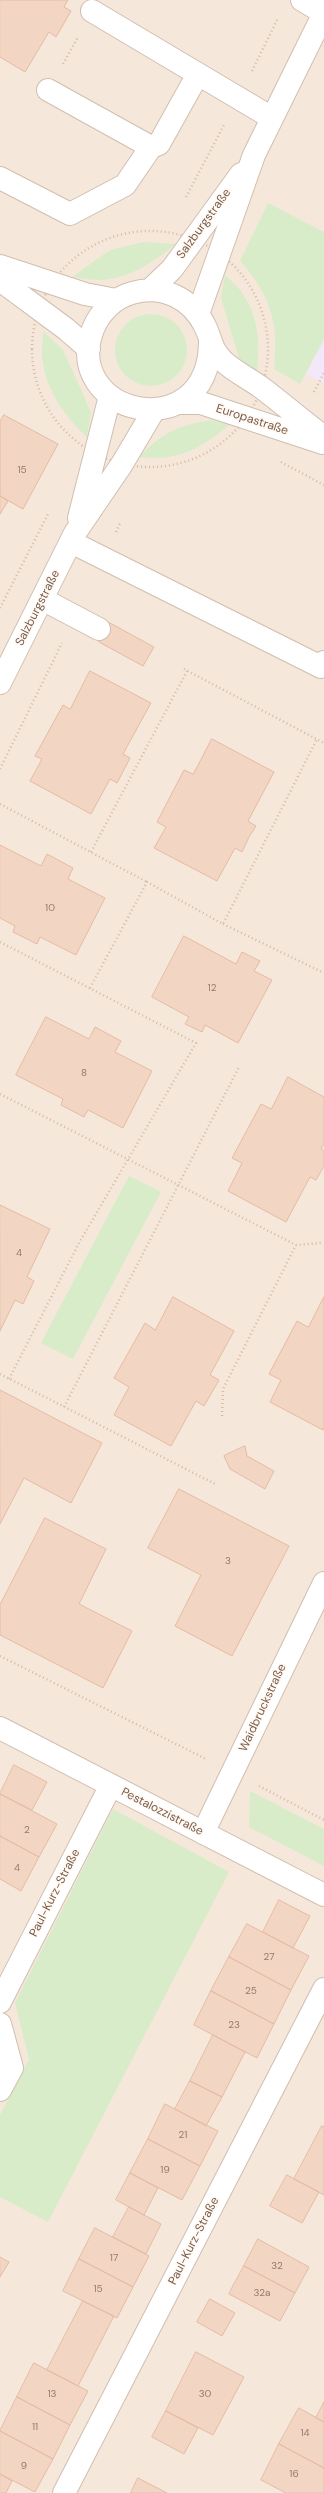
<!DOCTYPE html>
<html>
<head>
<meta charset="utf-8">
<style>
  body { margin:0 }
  canvas { display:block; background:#fdf6ec }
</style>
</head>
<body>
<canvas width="324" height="2493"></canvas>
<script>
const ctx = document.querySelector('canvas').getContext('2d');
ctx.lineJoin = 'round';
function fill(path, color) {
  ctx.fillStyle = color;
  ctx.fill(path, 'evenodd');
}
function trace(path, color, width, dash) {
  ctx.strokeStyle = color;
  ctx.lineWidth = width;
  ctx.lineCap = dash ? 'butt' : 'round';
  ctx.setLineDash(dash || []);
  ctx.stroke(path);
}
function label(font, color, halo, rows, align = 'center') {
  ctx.font = font + ' "DM Sans",sans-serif';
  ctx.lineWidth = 3.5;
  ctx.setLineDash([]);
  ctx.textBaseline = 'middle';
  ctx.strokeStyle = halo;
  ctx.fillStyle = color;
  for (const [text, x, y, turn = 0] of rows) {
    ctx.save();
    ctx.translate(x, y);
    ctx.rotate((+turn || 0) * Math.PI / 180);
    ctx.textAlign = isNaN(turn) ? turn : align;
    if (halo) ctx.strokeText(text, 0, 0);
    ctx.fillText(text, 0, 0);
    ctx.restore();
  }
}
fill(new Path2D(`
  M0 0H324V2493H0Z`), '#f5e8da');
fill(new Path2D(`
  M324 339V383L306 374Z`), '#f3e8fa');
fill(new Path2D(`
  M268 203 324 232V339L300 384 274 369C279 324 271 295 240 261Z
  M144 242 176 244C154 261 130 279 100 280 91 280 81 278 72 277L110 250Z
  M225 275C231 281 240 288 244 296 259 318 260 347 257 372L239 358 221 298Z
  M115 350a36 36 0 1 1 72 0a36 36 0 1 1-72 0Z
  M43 331 63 350 91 412 87 437C66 418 47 391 43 363 41 353 43 341 43 331Z
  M211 420 229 425C200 449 177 462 139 457 163 432 177 426 211 420Z
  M129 1176 161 1192 73 1359 41 1343Z
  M250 1791 324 1829V1866L249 1827Z
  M113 1809 229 1872 48 2222 0 2197V2115L29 2059 15 2003Z`), '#d8ecc9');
const building = new Path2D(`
  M0 0H68L64 7 71 11 56 37 49 32 25 72 0 57Z
  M4 415 58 444 23 509 0 496V422Z
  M0 496 8 501 0 514Z
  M110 623 154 647 143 666 99 642Z
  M90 671 151 703 123 754 130 758 117 783 110 779 91 814 30 781 42 759 35 756 63 705 70 709Z
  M212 739 274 772 248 821 256 826 249 837 242 852 235 848 217 881 154 848 166 827 157 822 184 770 193 774Z
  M0 845 41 866 47 854 73 868 68 879 105 898 76 955 40 937 37 944 13 932 15 926 0 918Z
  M184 936 236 964 242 952 260 961 254 971 272 980 238 1043 205 1025 202 1032 185 1024 189 1017 152 997Z
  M46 1017 89 1039 95 1027 121 1041 115 1052 152 1071 123 1128 88 1110 84 1117 61 1105 63 1099 16 1075Z
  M288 1077 324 1097V1143L321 1149 324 1151V1166L316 1180 310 1177 286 1222 228 1191 242 1163 232 1158 261 1104 271 1109Z
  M0 1205 50 1229 27 1277 34 1281 23 1304 15 1300 0 1331Z
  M173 1297 234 1331 210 1375 219 1380 204 1406 196 1401 171 1446 114 1415 129 1387 114 1378 145 1323 155 1330Z
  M324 1297V1428L323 1430 270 1402 281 1380 269 1374 297 1321 308 1327Z
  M0 1390 102 1443 71 1503 24 1478 0 1524Z
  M245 1446 247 1456 274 1471 265 1489 230 1469 224 1456Z
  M179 1489 289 1546 232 1656 175 1626 201 1575 148 1548Z
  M45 1518 106 1549 79 1604 132 1631 103 1688 0 1635V1605Z
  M14 1765 47 1782 32 1810 0 1794Z
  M0 1794 57 1824 39 1857 0 1836Z
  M0 1836 39 1857 21 1891 0 1879Z
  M279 1900 310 1916 293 1948 263 1932Z
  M247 1924 309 1956 291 1990 229 1957Z
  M229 1957 291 1990 274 2024 211 1991Z
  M211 1991 274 2024 257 2058 194 2025Z
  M213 2035 245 2052 222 2097 190 2081Z
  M190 2081 222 2097 206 2126 175 2109Z
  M165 2104 218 2131 200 2166 148 2139Z
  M322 2126 324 2127V2195L294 2179Z
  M148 2139 200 2166 182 2200 130 2173Z
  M130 2173 158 2188 144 2215 116 2200Z
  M287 2175 319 2192 302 2223 270 2206Z
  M129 2207 161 2224 146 2254 113 2237Z
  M95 2228 149 2256 133 2287 79 2259Z
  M258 2239 309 2267 295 2293 244 2266Z
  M0 2257 9 2262 0 2277Z
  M79 2259 133 2287 117 2318 63 2291Z
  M244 2266 295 2293 280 2321 229 2294Z
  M210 2299 235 2313 222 2336 197 2322Z
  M83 2301 114 2316 78 2386 47 2370Z
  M196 2352 244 2377 213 2435 166 2411Z
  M34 2363 88 2391 70 2425 17 2397Z
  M17 2397 70 2425 53 2459 0 2431Z
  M324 2402V2422L316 2418Z
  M299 2408 324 2422V2468L279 2444Z
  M166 2411 198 2428 184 2454 152 2437Z
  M0 2431 53 2459 35 2492 0 2474Z
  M279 2444 324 2468V2493H286L261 2480Z
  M0 2474 12 2481 6 2493H0Z
  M138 2478 167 2493H131Z`);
fill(building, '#f3d5c3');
trace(building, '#e6bba3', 1);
const minor = new Path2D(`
  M302 0 324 13
  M92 11 272 118
  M48 90 151 147 159 144 198 74
  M0 178 70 214 125 185 151 147
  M0 266 85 294 116 300
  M0 280 66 329 89 349
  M150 290 172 269 241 174
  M198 314 254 155 324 13
  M210 343C208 449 60 415 93 329 100 312 114 298 132 293 162 284 191 298 205 326 212 340 210 347 222 360 233 371 250 379 262 388 283 404 303 421 324 437
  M179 403H201L323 443
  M79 518 110 396
  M71 542 321 667 324 662
  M42 599 99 629
  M0 683 75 533 122 464 154 410
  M0 1728 324 1895
  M203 1833 324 1583
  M0 2002 111 1785
  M0 2024 12 2068 0 2090
  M64 2493 324 1989`);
trace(minor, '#d1beb0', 24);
trace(new Path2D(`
  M63 64 78 37
  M252 71 278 18
  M186 197 225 123
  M32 349a118 118 0 1 1 236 0a118 118 0 1 1-236 0Z
  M314 392 324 373
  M281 462 324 485
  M116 532 121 521
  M0 608 49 512
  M184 669 324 743
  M0 769 62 643
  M0 804 147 882
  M91 852 187 671
  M223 924 324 973
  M0 942 196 1043 79 1243 9 1379
  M90 988 147 882 223 924 317 739
  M0 1094 296 1245 321 1243
  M0 1374 217 1485
  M64 1407 239 1067
  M222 1416 223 1389 296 1245
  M0 1656 206 1759
  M259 1786 324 1820`), '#d9b8a5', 2.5, [1, 3]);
trace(minor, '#fff', 22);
label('10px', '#987a6a', null, [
  ["15",22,470],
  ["10",50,908],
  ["12",212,988],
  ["8",84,1073],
  ["4",19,1253],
  ["3",228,1561],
  ["2",27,1830],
  ["4",17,1868],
  ["27",269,1957],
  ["25",251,1991],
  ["23",234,2025],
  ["21",183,2135],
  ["19",165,2170],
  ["17",114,2258],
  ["32",277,2266],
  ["15",98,2289],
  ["32a",262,2293],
  ["13",52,2394],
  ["30",205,2394],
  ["11",35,2427],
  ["14",305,2433],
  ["9",24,2466],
  ["16",294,2474]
]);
label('12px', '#7a5c4d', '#fffaf3', [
  ["Salzburgstraße",204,224,-54],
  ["Europastraße",252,420,18],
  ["Salzburgstraße",38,608,-63],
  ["Waidbruckstraße",263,1708,-65],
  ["Pestalozzistraße",162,1812,27],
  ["Paul-Kurz-Straße",55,1893,-63],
  ["Paul-Kurz-Straße",194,2241,-63]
]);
</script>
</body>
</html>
